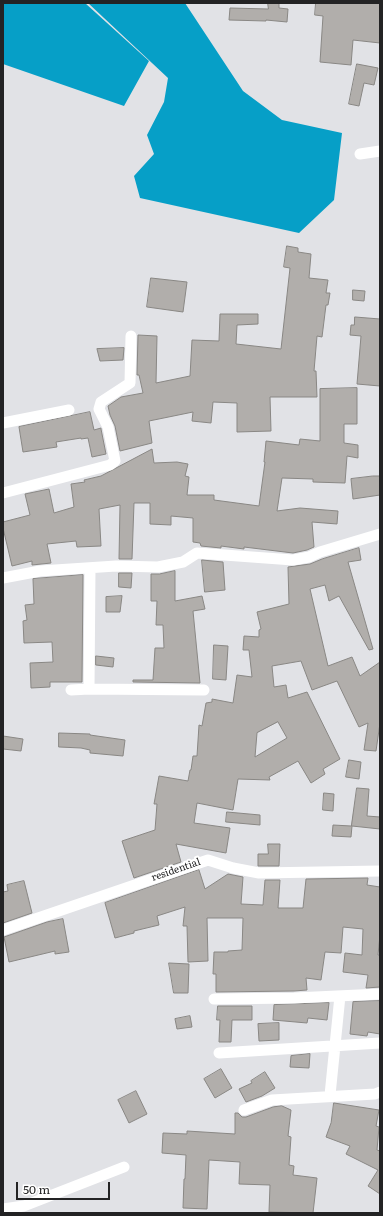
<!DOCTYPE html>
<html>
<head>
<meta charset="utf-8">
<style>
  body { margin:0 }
  #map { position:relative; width:383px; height:1216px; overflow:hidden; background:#e1e2e6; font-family:Literata,serif }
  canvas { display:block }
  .frame { position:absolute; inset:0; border:4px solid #232324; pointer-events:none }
  .scale { position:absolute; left:16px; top:1182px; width:94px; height:18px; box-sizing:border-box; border:2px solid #232324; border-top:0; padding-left:5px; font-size:12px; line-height:14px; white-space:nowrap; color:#232324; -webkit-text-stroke:3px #fff; paint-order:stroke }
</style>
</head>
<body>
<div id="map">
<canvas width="383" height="1216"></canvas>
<div class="frame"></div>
<div class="scale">50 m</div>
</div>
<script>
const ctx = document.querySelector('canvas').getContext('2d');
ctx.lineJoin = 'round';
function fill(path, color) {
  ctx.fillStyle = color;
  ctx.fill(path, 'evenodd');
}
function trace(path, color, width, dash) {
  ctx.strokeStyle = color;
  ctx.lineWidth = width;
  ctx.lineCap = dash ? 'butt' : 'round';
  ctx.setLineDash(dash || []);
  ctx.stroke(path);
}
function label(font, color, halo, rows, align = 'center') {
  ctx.font = font + ' Literata,serif';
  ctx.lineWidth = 4;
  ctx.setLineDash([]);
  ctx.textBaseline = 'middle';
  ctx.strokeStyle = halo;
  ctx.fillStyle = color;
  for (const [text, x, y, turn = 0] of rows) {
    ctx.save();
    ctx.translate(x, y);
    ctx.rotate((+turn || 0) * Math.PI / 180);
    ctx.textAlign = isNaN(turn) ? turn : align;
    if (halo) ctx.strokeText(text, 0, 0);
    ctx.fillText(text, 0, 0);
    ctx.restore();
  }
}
fill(new Path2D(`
  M3 3H85L149 61 124 106 3 64Z
  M88 3H185L243 91 282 120 342 133 334 200 299 233 140 198 134 176 154 154 147 135 164 102 168 78Z`), '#069fc7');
const building = new Path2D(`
  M268 3H279V8L288 9 287 22 266 20V21L229 20 230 8 268 9Z
  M316 3H380V43L353 40 351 65 320 62 323 16 315 15Z
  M357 64 378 68 374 85 364 83 359 106 349 104Z
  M287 246 298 248V252L311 254 309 278 328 280 326 293H330L328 305H326L322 337 317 336 314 371H316L317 397H270L271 431 237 432V403L213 402 211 423 192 421 193 412 149 421 152 443 120 451 115 426 110 415 108 406 121 397 143 393 139 375H137L138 335 157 336 156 383 190 376 192 340 219 341 220 314H258V324L237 325 236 344 281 349 290 268 284 267Z
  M151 278 187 282 183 312 147 307Z
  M353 290 365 291 364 301 353 300Z
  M355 317 380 319V386L357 384 361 336 350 335 351 325H354Z
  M124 348 123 360 100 361 97 349Z
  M357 388V424H344V443L358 445V458L347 456 345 483 313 482V479L282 478 277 511 300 508 338 511 337 524 312 522 314 547 307 550 293 553 244 547V549L221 546V548L201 546 200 543 193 542V518L171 516V525L150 524V503H134L132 559H119L120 505 99 509 101 546 77 547 76 541 47 544 51 563 32 565V561L12 566 3 528V522L30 515 25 494 49 489 54 513 74 507 71 484 85 482 84 480 101 476 152 449 154 463 177 462 188 464 185 476 189 477 187 495H214V500L259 506 265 462H264L266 441 299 445 300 439 320 441V389Z
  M90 412 94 430 101 428V429L106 454 92 457 88 438 81 439V438L56 442 57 447 23 452 19 427Z
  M373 476H380V495L353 499 351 479Z
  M359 548 361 560 348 562 373 649 369 650 339 596 329 601 325 585 310 589 328 666 352 657 360 676 380 662V723L376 751 364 750 368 723 359 727 337 681 312 690 301 661 272 666 274 687 286 685 288 698 307 692 340 759 323 769 325 774 311 783 298 761 269 777 270 780 238 779 233 810 197 803 194 823 230 828 226 853 176 844 181 862 134 878 122 841 155 830 157 804H154L159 776 188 781 190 770H191L193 756H197L199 725 202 726 206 703 212 702V699L233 703 237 675 252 677 249 650H243L244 636 259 637V630L261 629 257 612 289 604 288 567 310 564 322 559ZM278 722 287 738 255 757 257 733Z
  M202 560 223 562 225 590 205 592Z
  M175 571V601L202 596 205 609 193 611 200 683 133 682V680H153L155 648H164L163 625H156L157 601H151V574H159Z
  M119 573H132L131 588 119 587Z
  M83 575 82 682H50V687L31 688 30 663 53 662 52 642 24 643 23 621 27 620 25 605 34 604 33 579Z
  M122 596 120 612H106V597Z
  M214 645 228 646 226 680 213 679Z
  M96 656 114 658 113 667 96 665Z
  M59 733 90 734V735L125 740 123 756 90 753V750L81 748 59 747Z
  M3 736 23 739 21 751 3 749Z
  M349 760 361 762 359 779 346 777Z
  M357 788 369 789 367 816 380 817V829L352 826 351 837 332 836 333 825 351 826Z
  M324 793 334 794 333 811 323 810Z
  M227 812 260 815V825L226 822Z
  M268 844H280L279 866H258V854H268Z
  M199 870 205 889 228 874 243 877 241 904 263 905 265 880H280L278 908H303L306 879 368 878 367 885 380 887V935L378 955H380V987L366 988 368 975 343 972 345 953 362 955 363 929 343 927 341 953 325 952 321 980 306 978 307 990 294 991 216 992V974H213L214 952H228V951L242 950 243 918H207L208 961 188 962 187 926H183L185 907 157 916 159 925 134 931V933L115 938 105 903Z
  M24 881 32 913 3 923V892L8 891 7 885Z
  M63 919 69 952 55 954V951L9 962 4 937 47 922Z
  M169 963 189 964 188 993H174Z
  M380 1001V1034L368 1032 367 1036 350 1034 353 1002Z
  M329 1003 327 1020 308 1018 307 1023 273 1020 274 1005Z
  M218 1006H252V1020H232L231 1042H219L220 1020H217Z
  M190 1016 192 1027 177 1029 175 1019Z
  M279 1023V1040L259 1041 258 1024Z
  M310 1054 309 1068 290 1067 291 1056Z
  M221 1069 232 1088 215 1098 204 1079Z
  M265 1072 275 1088 262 1096 246 1102 239 1089 252 1083 251 1081Z
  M136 1091 147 1114 129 1123 118 1100Z
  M334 1103 379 1110 376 1126 379 1127 377 1150 380 1151V1194L368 1186 378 1170 346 1154 350 1146 326 1137 331 1123Z
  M282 1106 291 1110 288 1136 291 1137 289 1165 294 1166 293 1175 317 1178 313 1213 269 1212 270 1185 239 1184 240 1162 209 1160 207 1209 183 1208 184 1179H185L186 1155 162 1153 163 1133 187 1134V1131L235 1134V1113H238L242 1117H246L273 1107Z`);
fill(building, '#b1aeab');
trace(building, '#898784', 1);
trace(new Path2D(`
  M360 154 380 151
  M3 423 69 410
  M3 493 110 465 115 461 108 427 99 409 101 402 130 383 131 336
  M3 578 40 571 116 566 158 567 183 562 197 553 293 560 309 557 320 552 380 534
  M89 689 90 569
  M71 690 89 689 204 690
  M3 930 208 860 233 868 259 873 380 871
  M214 999 294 998 380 994
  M219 1053 380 1043
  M330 1095 340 996
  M244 1110 272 1100 375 1094 380 1092
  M3 1209 24 1206 124 1167`), '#fff', 11);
label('10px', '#232324', '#fff', [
  ["residential",176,870,-19]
]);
</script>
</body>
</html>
